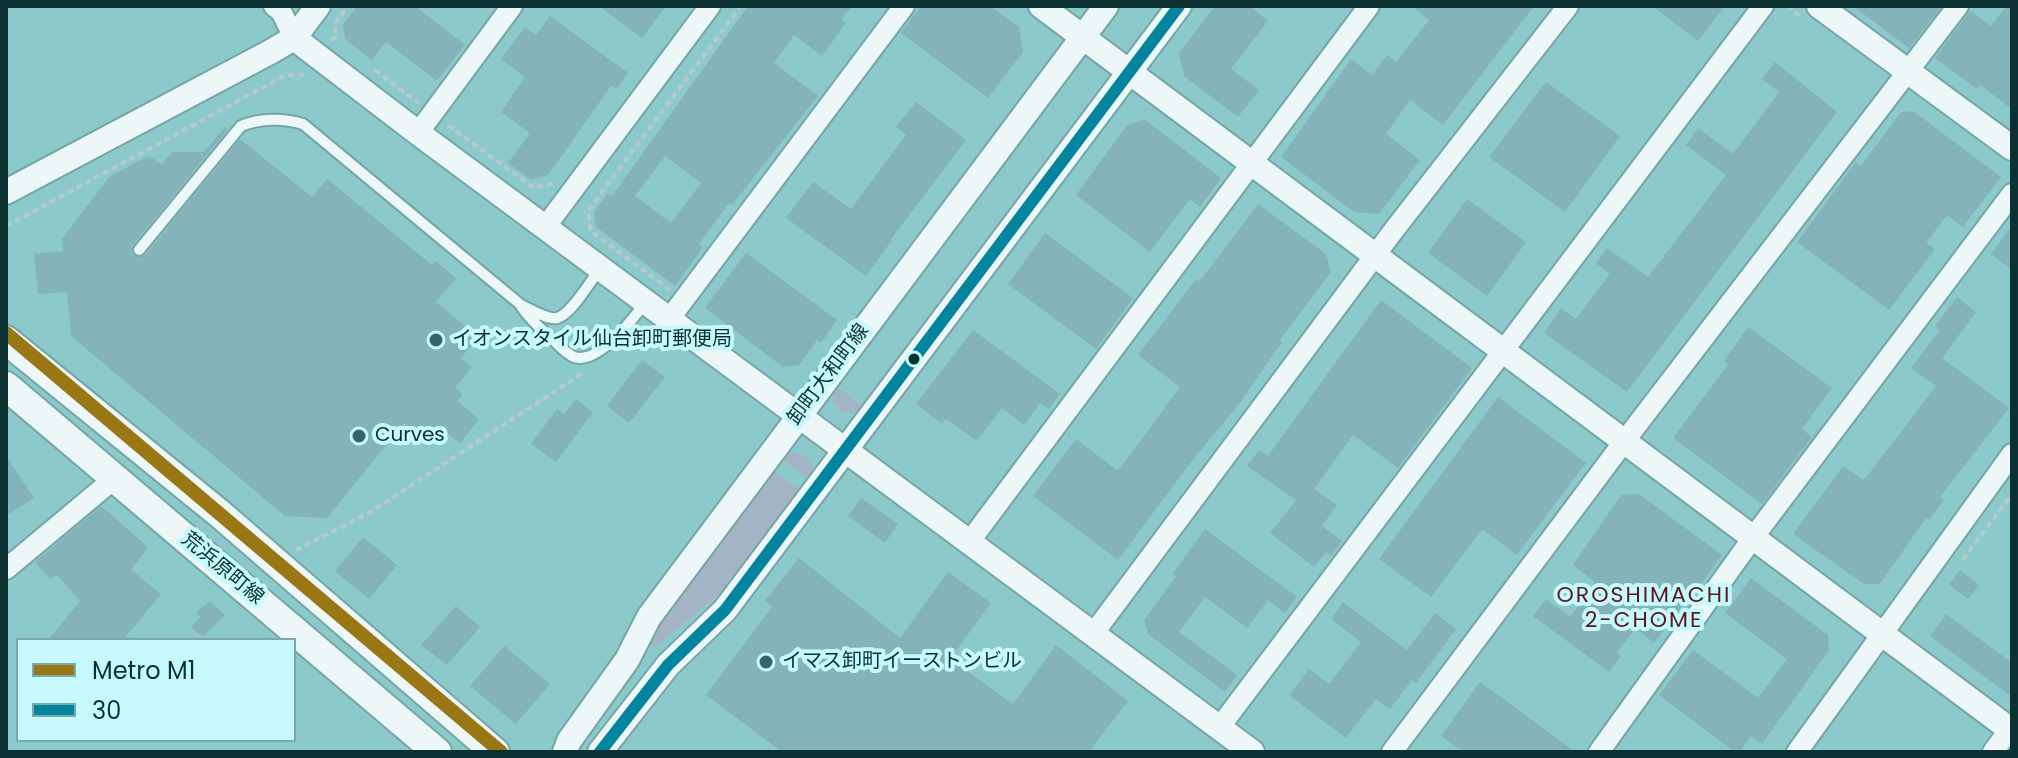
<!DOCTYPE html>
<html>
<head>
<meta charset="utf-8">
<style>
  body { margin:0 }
  #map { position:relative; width:2018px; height:758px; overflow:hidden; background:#8bc9cb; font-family:Poppins,sans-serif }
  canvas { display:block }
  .frame { position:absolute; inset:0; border:8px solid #0b3132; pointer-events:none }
  .legend { position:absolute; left:16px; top:638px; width:280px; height:104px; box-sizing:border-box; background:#c6f9fb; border:2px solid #7ba9ab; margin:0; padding:10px 14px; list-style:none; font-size:24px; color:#0b3132 }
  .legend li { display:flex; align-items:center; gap:16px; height:40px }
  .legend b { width:40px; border:2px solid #7ba9ab }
</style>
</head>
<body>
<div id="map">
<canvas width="2018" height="758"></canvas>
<div class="frame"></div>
<ul class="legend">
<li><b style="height:10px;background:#997714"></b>Metro M1</li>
<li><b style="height:10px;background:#03859f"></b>30</li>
</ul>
</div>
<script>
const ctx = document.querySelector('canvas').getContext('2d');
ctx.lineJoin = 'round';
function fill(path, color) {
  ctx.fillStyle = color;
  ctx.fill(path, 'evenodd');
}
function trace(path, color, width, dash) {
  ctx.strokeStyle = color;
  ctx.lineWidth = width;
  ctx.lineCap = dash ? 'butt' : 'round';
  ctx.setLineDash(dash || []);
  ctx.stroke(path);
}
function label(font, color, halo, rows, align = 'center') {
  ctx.font = font + ' Poppins,"Noto Sans JP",sans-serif';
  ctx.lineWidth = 8;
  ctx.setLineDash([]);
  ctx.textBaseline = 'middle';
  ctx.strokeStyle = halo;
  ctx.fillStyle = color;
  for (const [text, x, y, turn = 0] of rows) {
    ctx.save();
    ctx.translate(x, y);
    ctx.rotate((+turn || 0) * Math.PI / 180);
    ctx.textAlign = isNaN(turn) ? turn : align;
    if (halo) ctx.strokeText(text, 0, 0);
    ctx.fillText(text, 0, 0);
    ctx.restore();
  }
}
fill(new Path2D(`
  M836 386 865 408 857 414 840 411 832 397Z
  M788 452C805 452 818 463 810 480L780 458Z
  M772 469 802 492 733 583 654 648 647 643Z`), '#a5b4c5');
fill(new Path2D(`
  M357 6H415L465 45 437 81 386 42 372 60 345 39 343 25Z
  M599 6H666L642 38Z
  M748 6H852L841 19 846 23 822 56 794 35 774 63 818 96 732 205 729 203 699 244 703 247 675 286 596 227 594 212 608 193 612 196ZM665 156 701 183 671 223 635 196Z
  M921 6H990L1019 27 1023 52 988 98 901 33Z
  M1215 6H1249L1268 21 1231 69 1259 90 1238 117 1184 76 1179 53Z
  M1412 6H1534L1443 125 1410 100 1386 134 1420 160 1379 214 1354 212 1281 157 1351 59 1372 75 1387 55 1396 62 1429 20Z
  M1652 6H1725L1698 41Z
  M1853 6H1942L1909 48Z
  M2006 6H2012V109L1980 85 1977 89 1935 58 1970 11 1991 26Z
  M550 16 628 73 617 89 611 86 548 175 531 180 508 163 530 133 501 112 525 77 501 59 525 27 536 35Z
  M1775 62 1837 112 1627 392 1544 333 1561 308 1576 319 1610 274 1596 263 1607 248 1648 277 1726 175 1686 145 1698 128 1733 154 1779 92 1762 79Z
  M1546 82 1620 136 1565 212 1489 157Z
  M916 102 966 140 891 239 892 240 866 276 786 218 813 182 851 209 906 135 896 127Z
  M1913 111 2001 177 1963 227 1947 215 1926 243 1935 249 1889 310 1797 242 1856 162 1861 166 1901 112Z
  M1145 120 1221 178 1200 207 1190 199 1150 252 1076 195 1128 124Z
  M225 127 228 129 133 245 131 252 135 257 145 255 240 139 312 197 327 179 432 265 435 261 456 278 436 302 478 337 461 358 472 367 455 388 463 394 457 401 479 419 460 443 438 426 426 441 404 423 327 518 285 516 71 336 67 292 38 294 34 254 63 251 62 239 110 176 149 156 162 165 172 152H204Z
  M1467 199 1526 242 1487 296 1428 253Z
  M1258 204 1326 254 1331 272 1280 340 1282 342 1239 404 1194 458 1118 560 1033 496 1076 439 1118 471 1180 387 1138 355 1196 279 1199 282Z
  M2012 226V270L1991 254Z
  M1045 233 1133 298 1096 349 1008 284Z
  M746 253 837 320 821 343 817 340 799 365 783 367 705 308Z
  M1957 297 1976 312 1942 358 2009 408 1940 497 1944 500 1929 520 1926 518 1880 584H1864L1793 534 1843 466 1864 480 1936 386 1911 368 1940 330 1935 326Z
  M1381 300 1472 368 1398 468 1353 435 1314 489 1337 505 1322 526 1342 541 1331 556 1326 552 1314 567 1270 533 1296 500 1247 466 1259 450 1268 456Z
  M1748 327 1832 388 1802 429 1812 437 1762 504 1673 438 1728 365 1724 361Z
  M973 330 1060 394 1049 409 1040 403 1024 425 1002 408 977 441 946 419 942 424 916 404Z
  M642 360 665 377 629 423 607 406Z
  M1498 397 1586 463 1517 555 1482 529 1431 597 1379 559Z
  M576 399 593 412 556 462 531 444 557 409 564 414Z
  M6 456 34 498 6 516Z
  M1639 494 1722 555 1685 606 1683 605 1654 643 1635 628 1617 653 1621 656 1609 672 1533 616 1546 599 1570 617 1595 582 1573 565 1621 495Z
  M861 498 898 524 885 543 848 516Z
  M101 506 148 547 131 570 161 594 123 640H48L80 601 57 575 50 579 35 562Z
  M1205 529 1297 597 1285 613 1268 600 1247 628 1205 597 1179 632 1237 675 1225 692 1148 634 1144 620 1176 576 1173 573Z
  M363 537 397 565 369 599 335 571Z
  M799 558 900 638 948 572 991 603 950 659 1013 704 1056 645 1128 701 1089 752H782L706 695 772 607 765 601Z
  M1960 570 1979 585 1968 599 1949 585Z
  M1751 578 1828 635 1829 650 1762 744 1751 736 1740 752H1735L1659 695 1693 650 1758 698 1787 659 1725 613Z
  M210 601 225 615 203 637 191 627 200 617 196 612Z
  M1343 602 1407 650 1435 613 1456 629 1416 683 1412 680 1390 709 1376 699 1346 738 1289 695 1309 669 1329 684 1361 642 1331 619Z
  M456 606 480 627 447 665 421 645Z
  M1946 614 2012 663V697L1930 636Z
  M504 646 550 684 516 724 470 686Z
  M1480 682 1516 708 1575 752H1464L1441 736Z`), '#84b4b9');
const service = new Path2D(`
  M139 250 241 126C260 118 284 118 303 124L521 305C530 309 547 320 557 318 571 315 591 280 600 269
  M521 306C529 319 539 327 550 337 557 343 566 354 574 357 598 365 633 319 645 303`);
const minor = new Path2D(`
  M274 6 281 11 294 38
  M418 133 512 6
  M546 226 710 6
  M670 318 904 6
  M970 541 1369 6
  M6 569 115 478
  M1093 634 1394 230 1568 6
  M1219 728 1763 6
  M1392 752 1623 443 1958 6
  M1599 752 1752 539 2012 194
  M1797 752 2012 454
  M1993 752 2012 726`);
const tertiary = new Path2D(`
  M1041 6 2012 731
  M1819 6 2012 148
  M294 38 418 133 1252 752
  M6 192 272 51 294 38 318 6
  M565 752 569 741 627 660 649 617 1106 6
  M600 752 668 665 725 610 1179 6`);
const secondary = new Path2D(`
  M6 340 220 514 495 752
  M6 386 437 752`);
trace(service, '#74a6a7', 14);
trace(minor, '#74a6a7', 24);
trace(tertiary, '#74a6a7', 28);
trace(secondary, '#74a6a7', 32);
trace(new Path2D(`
  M1787 6 1801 17
  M331 40 336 37 335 23 348 6
  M375 70 419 103
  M448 125 534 188 554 184
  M6 226 286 75H302L304 73
  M670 290 591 231 588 211 741 6
  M296 550 369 513 584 372
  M1963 559 2012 494`), '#b7caca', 4, [6, 4]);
trace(service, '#eef7f7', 10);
trace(minor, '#eef7f7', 20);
trace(tertiary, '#eef7f7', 24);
trace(secondary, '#eef7f7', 28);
trace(new Path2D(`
  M600 752 668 665 725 610 1179 6`), '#03859f', 12);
trace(new Path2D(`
  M6 333 501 752`), '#997714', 14);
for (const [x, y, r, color] of [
  [436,340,8,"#386668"],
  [914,359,7,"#0b3132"],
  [359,436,8,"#386668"],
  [766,662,8,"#386668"]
]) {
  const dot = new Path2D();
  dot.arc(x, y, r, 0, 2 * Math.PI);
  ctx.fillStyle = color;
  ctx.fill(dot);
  trace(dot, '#c6f9fb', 3);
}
label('20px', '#0b3132', '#c6f9fb', [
  ["イオンスタイル仙台卸町郵便局",452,340],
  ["Curves",375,436],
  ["イマス卸町イーストンビル",782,662]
], 'left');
label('20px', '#0b3132', '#c6f9fb', [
  ["卸町大和町線",829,375,-53],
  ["荒浜原町線",222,569,40]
]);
ctx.letterSpacing = '2px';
label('22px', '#5d181f', '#c6f9fb', [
  ["OROSHIMACHI",1644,596],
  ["2-CHOME",1644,621]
]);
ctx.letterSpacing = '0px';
</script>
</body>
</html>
